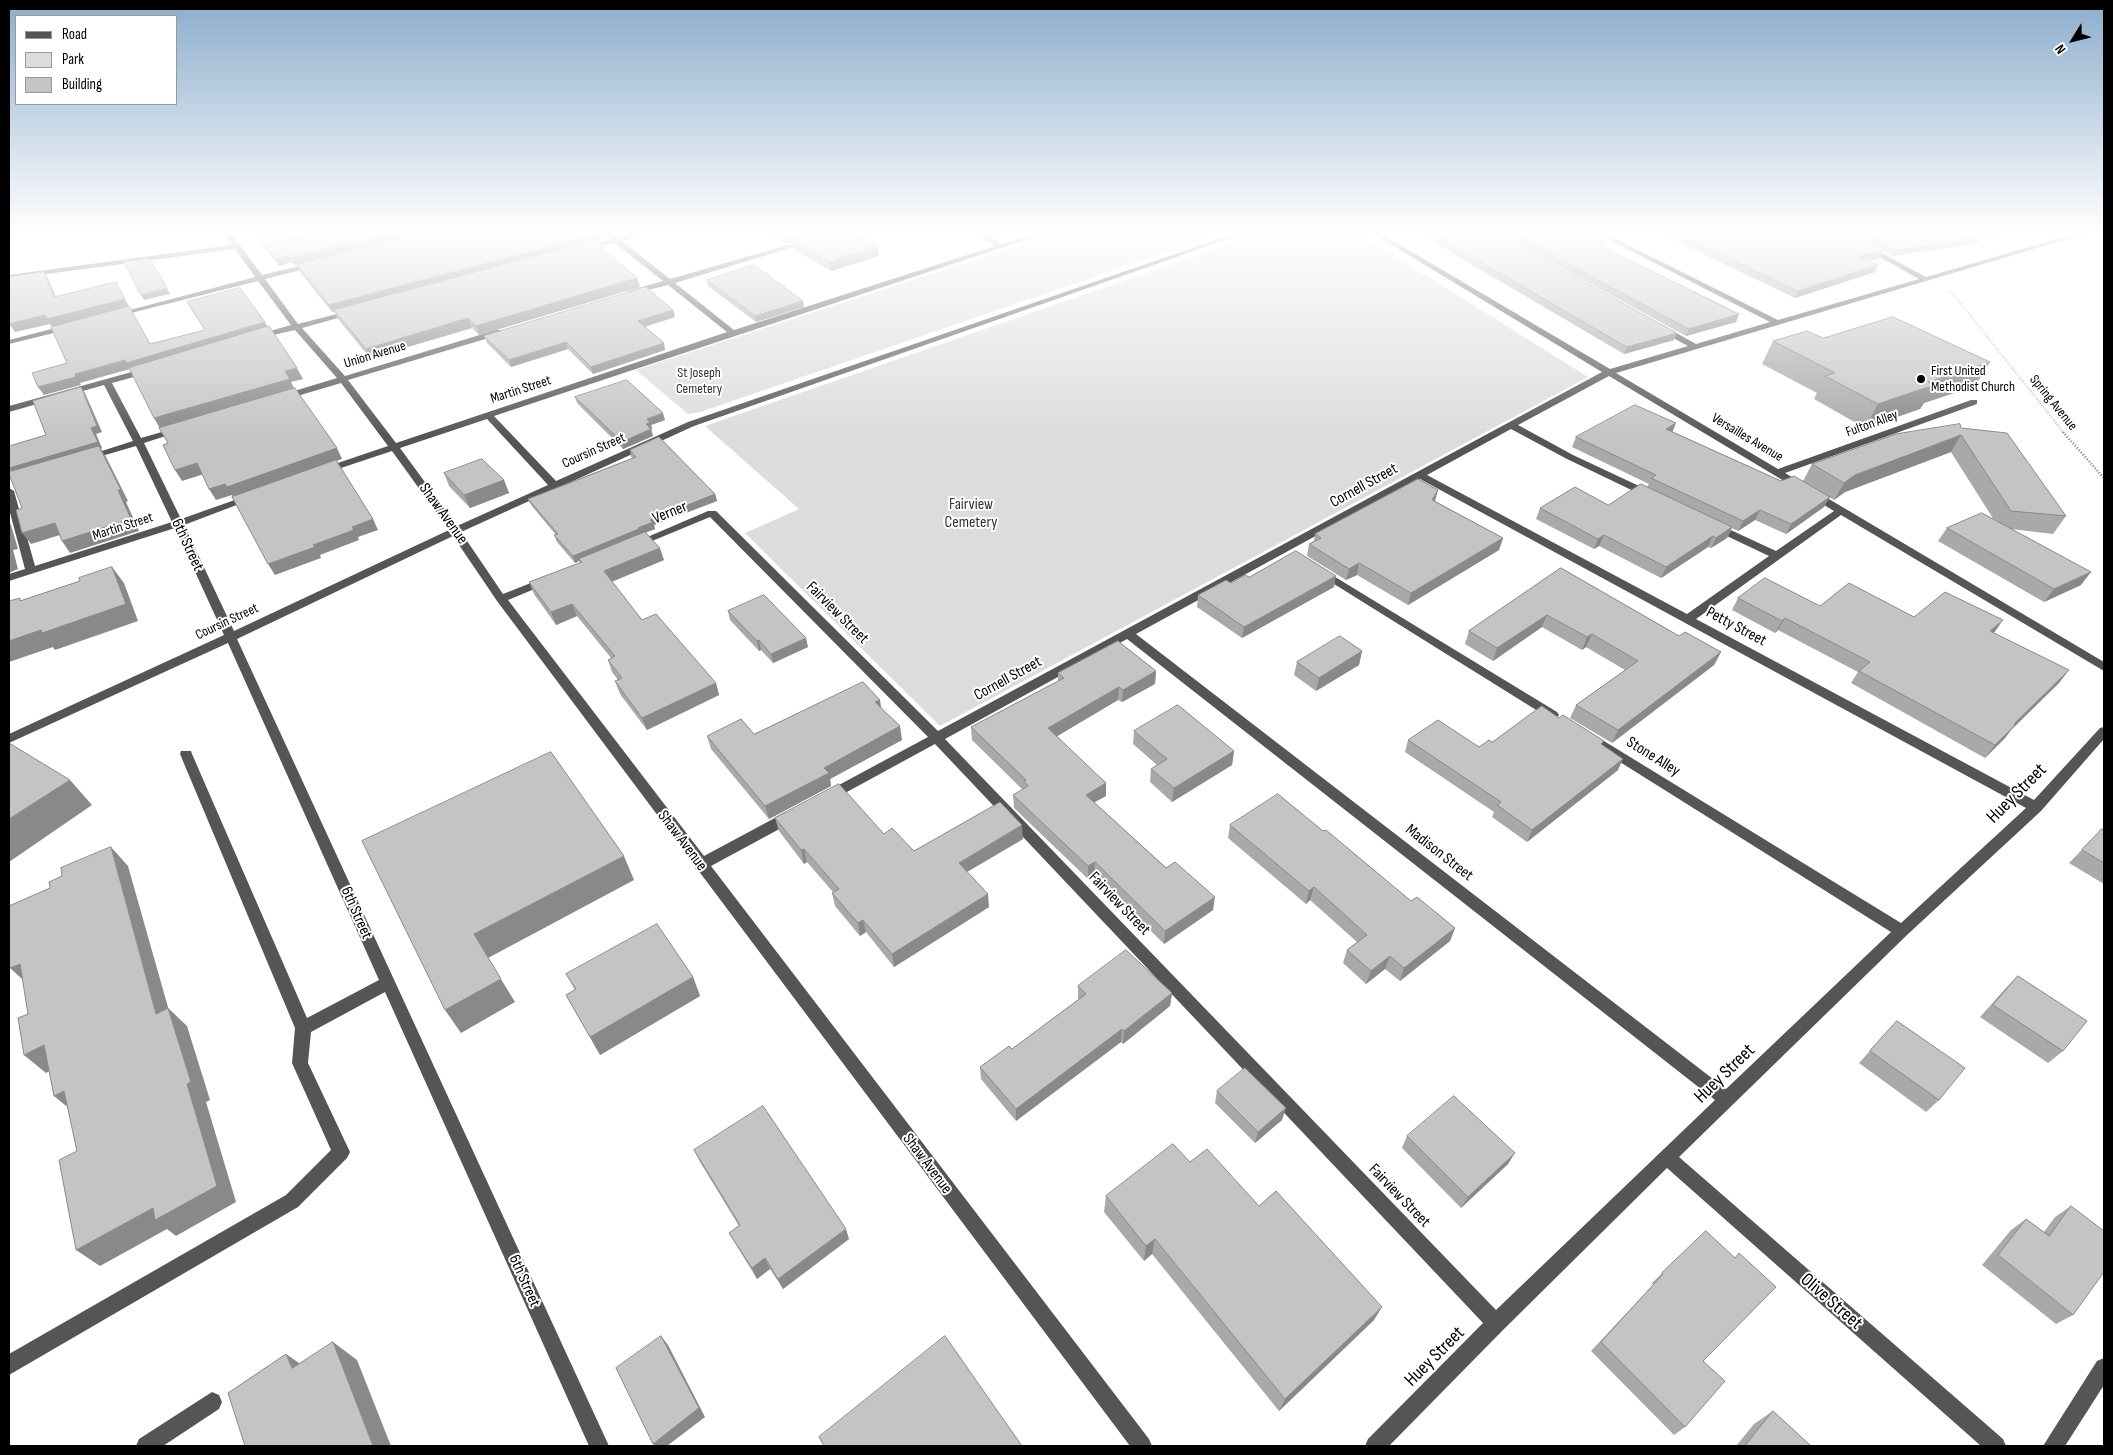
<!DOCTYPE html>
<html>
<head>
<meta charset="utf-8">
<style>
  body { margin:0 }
  #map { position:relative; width:2113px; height:1455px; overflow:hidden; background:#fff; font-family:"Sofia Sans Condensed",sans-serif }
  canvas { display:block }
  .frame { position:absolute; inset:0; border:10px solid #000; pointer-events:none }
  .legend { position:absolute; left:15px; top:15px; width:162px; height:90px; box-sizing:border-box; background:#fff; border:1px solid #999; margin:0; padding:6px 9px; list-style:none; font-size:15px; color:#000 }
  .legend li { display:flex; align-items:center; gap:10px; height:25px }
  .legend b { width:25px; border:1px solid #999 }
  .north { position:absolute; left:2048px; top:15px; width:50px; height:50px; -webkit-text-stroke:4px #fff; paint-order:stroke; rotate:234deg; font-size:14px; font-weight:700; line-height:20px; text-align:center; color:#000 }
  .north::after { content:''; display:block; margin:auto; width:18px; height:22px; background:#000; clip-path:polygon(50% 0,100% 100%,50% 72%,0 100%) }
</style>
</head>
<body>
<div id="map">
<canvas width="2113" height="1455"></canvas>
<div class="frame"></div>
<ul class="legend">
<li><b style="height:6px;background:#555"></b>Road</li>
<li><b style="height:14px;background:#dcdcdc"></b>Park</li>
<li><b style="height:14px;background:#c4c4c4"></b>Building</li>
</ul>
<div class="north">N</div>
</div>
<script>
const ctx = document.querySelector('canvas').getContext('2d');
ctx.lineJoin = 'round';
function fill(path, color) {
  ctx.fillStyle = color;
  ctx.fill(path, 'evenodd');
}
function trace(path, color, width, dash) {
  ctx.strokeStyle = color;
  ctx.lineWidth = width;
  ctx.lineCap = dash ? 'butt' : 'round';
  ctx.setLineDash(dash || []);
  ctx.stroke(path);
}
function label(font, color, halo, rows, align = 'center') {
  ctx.font = font + ' "Sofia Sans Condensed",sans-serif';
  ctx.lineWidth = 4;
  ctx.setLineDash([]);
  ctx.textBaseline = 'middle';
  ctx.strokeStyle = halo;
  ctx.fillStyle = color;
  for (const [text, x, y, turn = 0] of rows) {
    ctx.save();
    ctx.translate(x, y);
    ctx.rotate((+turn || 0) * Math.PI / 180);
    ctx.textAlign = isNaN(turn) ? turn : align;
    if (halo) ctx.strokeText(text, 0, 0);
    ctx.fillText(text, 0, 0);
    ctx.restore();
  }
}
fill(new Path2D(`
  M1057 233H1222L700 412 688 414 636 370Z
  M1262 233H1358L1588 377 940 726 745 533 799 509 705 426Z`), '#dcdcdc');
trace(new Path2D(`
  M1948 292 1954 295 2064 433`), '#777', 2, [0.5, 2]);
trace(new Path2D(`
  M2063 432 2104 478`), '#777', 2.5, [1, 2]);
fill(new Path2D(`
  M223 233H231L262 275 317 262V266L265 279 298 324 356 309V313L302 328 345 376 496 330H502V334L348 380 396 443 727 332 668 285 628 295V291L663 281 615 243 584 250V246L611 239 605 233H612L618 237 635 233H645L622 241 670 279 829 233H839L675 283 734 330 995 246 975 233H983L1002 244 1035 233H1046L494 416 556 481 688 422 1236 233H1245L694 426 461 532 503 594 541 579H549L550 581 549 583 508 600 704 856 786 812H796L798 816 796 820 711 866 1149 1439 1152 1446H1130L698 870 695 869 694 864 497 601 453 536 237 639 609 1446H589L385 992 311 1032 308 1063 350 1152 347 1158 298 1207 9 1375V1354L286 1195 331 1150 292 1063 295 1028 180 754 181 751H191L192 754 307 1018 379 980 228 643 9 743V734L224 635 175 528 9 581V574L25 569 9 509V488L14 491 35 566 172 522 136 446 88 460 83 457 133 441 104 385 9 412V406L146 368H152V372L112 383 141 438 179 427 184 430 144 443 181 519 246 496H254L255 498 184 525 234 631 449 530 392 451 326 473H320V469L388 446 341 383 287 399H281V395L337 378 295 330 256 339V335L291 325 258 281 115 317 111 315 255 277 235 249 9 279V275L232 245ZM487 419 548 485 457 526 400 448Z
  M1372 233H1380L1610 369 1688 346 1658 330V326H1664L1696 344 1770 322 1596 233H1604L1778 320 1919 279 1837 233H1845L1926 277 2077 233H2088L1616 373 1778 469 1971 400H1977V404L1785 473 2104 662V671L1841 515 1696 619 2034 800 2100 728 2104 727V739L2041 811 1907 935 1679 1157 2003 1439 2006 1446H1981L1667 1168 1503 1330 1389 1446H1365L1368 1439 1483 1323 935 744 834 799H824L822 796 824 793 928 737 710 517 640 546H632L631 544 708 511H716L938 731 1602 372ZM1609 376 1834 511 1776 551 1720 525H1712V529L1769 556 1687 614 1427 475 1511 429 1567 459 1646 497H1654V493L1573 455 1518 425ZM1420 479 2026 808 1901 923 1604 741H1596L1594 744 1596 747 1891 932 1726 1089 1136 634ZM1127 639 1715 1100 1496 1310 945 739Z
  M67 325H70V329L9 344V340Z
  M1322 569 1557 712 1559 715 1557 718H1549L1318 574 1317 572 1318 570Z
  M2104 1358V1385L2065 1446H2043L2097 1361Z
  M212 1392 219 1395 222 1402 219 1409 163 1446H136L139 1439Z`), '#555');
fill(new Path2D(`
  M253 233H286L291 238 294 265 292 262 279 266Z
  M766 233H854L879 256 831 271 793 249 792 242 785 244Z
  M1418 233H1495L1674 340 1624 354Z
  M1497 233H1609H1608L1602 247 1739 314 1736 322 1686 336Z
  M1659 233H1848L1882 252 1879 259 1868 260 1875 272 1795 298Z
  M1849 233H2006L1980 238 1977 243 1892 256Z
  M607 238 597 241 603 245 604 250 637 278 640 287 479 335 472 328 370 358 338 319 334 311 332 312 300 272 297 265Z
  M707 280 803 301 804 307 756 322 708 286Z
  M673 310 675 317 645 327 664 343 665 350 593 374 568 349 511 367 487 343 484 336Z
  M1823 338 1975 386 1924 403 1920 409 1865 428 1814 399 1817 393 1762 364 1773 341Z
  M575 397 665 420 651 425 652 429H651L653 436 623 449 577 403Z
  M1961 428 2066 516 2053 534 2011 529 2081 585 2044 602 1938 541 1947 528 1994 520 1951 452 1845 492 1834 500 1829 497 1824 507 1786 534 1755 520 1738 531 1732 528 1727 538 1711 548 1708 547 1661 578 1599 546 1594 549 1536 519 1540 508 1608 505 1647 487 1649 484 1572 447 1576 437 1673 432 1781 481H1803L1812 464Z
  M630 450 715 494 717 501 654 525 655 529 646 532 664 560 612 582 642 620 716 683 719 695 647 730 620 694 615 681 618 680 612 672 608 660 611 658 577 616 556 625 534 594 529 582 580 563 579 561 575 563 557 542 554 535H556L531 505 528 499 633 458 631 457Z
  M444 473 504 480 509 493 470 508 449 486Z
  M1435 501 1503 538 1499 550 1408 605 1357 575 1346 580 1307 556 1309 544 1314 541 1315 534Z
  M1561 568 1679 636 1721 652 1714 665 1612 743 1570 718 1576 705 1625 670 1586 647 1582 650 1542 627 1493 661 1465 644 1469 631Z
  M1249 577 1334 587 1242 638 1197 607 1198 595 1231 583Z
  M1738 598 1914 617 1994 633 2059 683 2015 725 2005 738 1985 758 1851 683 1858 672 1778 630 1775 633 1732 610Z
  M728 611 808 647 773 663 761 650 759 651 730 620Z
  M1362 651 1359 665 1316 691 1294 675 1297 662Z
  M1156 671 1155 684 1122 702 1118 700 1057 736 1106 796 1094 802 1213 910 1164 944 1094 874 1088 879 1014 808 1013 795 1023 790 972 740 971 727 1058 681V673Z
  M881 708 902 740 830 779 831 786 769 819 711 749 707 736 754 734Z
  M1134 731 1234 751 1232 765 1172 802 1150 782 1151 769 1157 765 1133 744Z
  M1408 740 1479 747 1492 742 1603 745 1618 770 1527 842 1492 817 1494 812 1405 752Z
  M775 818 884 834 914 851 1023 839 967 872 989 907 894 967 866 932 860 936 835 906 832 893 833 892 807 862 804 864 779 831Z
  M1230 825 1323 831 1411 901 1455 928 1450 941 1400 981 1385 969 1366 984 1343 963 1347 950 1357 942 1310 900 1306 904 1228 838Z
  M2102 829 2104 831V884L2069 863Z
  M566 974 693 977 700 996 600 1055 566 995 575 990Z
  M2018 976 2063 1051 2048 1063 1980 1017 2005 989Z
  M1078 986 1172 993 1170 1006 1123 1044 1121 1042 1016 1121 981 1079 980 1067 1012 1049 1078 1000Z
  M1897 1021 1939 1100 1926 1112 1859 1063Z
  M1217 1091 1282 1120 1255 1143 1215 1103Z
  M1407 1136 1508 1164 1461 1208 1402 1148Z
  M694 1150 849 1239 783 1289 770 1269 757 1279 735 1243 729 1233 739 1226 700 1162Z
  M1190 1162 1259 1206 1374 1320 1279 1411 1152 1254 1144 1261 1104 1212 1106 1196Z
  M2071 1206 2073 1315 2056 1324 1982 1265 2011 1230 2026 1219 2044 1232 2055 1217Z
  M1706 1231 1703 1361 1685 1427 1674 1435 1591 1351 1653 1285 1652 1283 1662 1273Z
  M1773 1411 1811 1446H1736L1754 1424Z`), '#a9a9a9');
fill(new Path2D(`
  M392 233H419L294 265 291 258Z
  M601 233H606L607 238 335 311 334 310V311L332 312 329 305Z
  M618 233H626L618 235Z
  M800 233H823L792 240V242L785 244 784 238Z
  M1974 233H2006L1980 238 1977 243 1892 256 1896 250Z
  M878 246 879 256 831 271 829 262Z
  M1882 252 1879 259 1853 262 1857 256Z
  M289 256 292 262 279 266 276 259Z
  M1878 265 1875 272 1795 298 1798 291Z
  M44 272 49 280 59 305 54 297Z
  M637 278 640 287 479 335 476 326Z
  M116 282 129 307 52 327 50 324 15 332 9 324Z
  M167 288 170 294 144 300 141 295Z
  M803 301 804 307 756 322 755 316Z
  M673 310 675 317 640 328 638 321Z
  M1739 314 1736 322 1686 336 1689 329Z
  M468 318 472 328 370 358 366 349Z
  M265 322 269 330 80 383 81 385 44 395 38 387 75 374Z
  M1677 333 1674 340 1624 354 1627 347Z
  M566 342 568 349 511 367 509 360Z
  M664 343 665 350 593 374 591 367Z
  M1990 362 1975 386 1924 403 1920 409 1865 428 1878 404 1928 382Z
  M297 368 303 379 291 382 295 390 161 430 154 418 285 371Z
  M81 387 85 393 102 432 96 434 102 448 101 449 106 457 128 501 126 502 139 531 70 553 62 541 118 490 14 475 9 468 91 428Z
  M663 413 665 420 651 425 652 429 648 431 646 424 647 419Z
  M1676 423 1672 433 1666 429Z
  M651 429 653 436 623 449 622 442Z
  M1961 435 1951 452 1845 492 1834 500 1844 483 1855 475Z
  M337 448 342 459 234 498 232 495 216 500 209 489Z
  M197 463 204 474 182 481 175 470Z
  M504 480 509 493 470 508 464 495Z
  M1438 490 1435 501 1432 500Z
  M715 494 717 501 654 525 655 529 579 559V561L575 563 573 556 638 528 650 520Z
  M1830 497 1824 507 1786 534 1791 524Z
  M1760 510 1755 520 1738 531 1743 521Z
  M373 519 378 530 358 537 359 540 320 555 321 558 275 575 268 564 313 545 352 527Z
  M9 522 11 525 18 549 13 550 18 569 9 573Z
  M55 523 63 534 31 544 22 533Z
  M1732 527 1727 538 1711 548 1716 538Z
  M1604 535 1599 546 1594 549 1598 539Z
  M1713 536 1708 547 1661 578 1666 567Z
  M1503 538 1499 550 1408 605 1411 593Z
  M660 548 664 560 608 583 604 571Z
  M1359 563 1357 575 1346 580 1349 569Z
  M112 567 124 583 138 621 55 650 53 647 9 662V641Z
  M2091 572 2081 585 2044 602 2054 589Z
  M1336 576 1334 587 1242 638 1244 627Z
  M572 604 577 616 556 625 551 612Z
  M1547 615 1542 627 1493 661 1497 648Z
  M1785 618 1778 630 1775 633 1782 621Z
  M2003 620 1994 633 1990 631Z
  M1592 634 1586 647 1582 650 1587 637Z
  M806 638 808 647 773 663 771 654Z
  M759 640 761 650 759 651 757 641Z
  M1362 651 1359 665 1316 691 1319 678Z
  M1721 652 1714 665 1612 743 1618 730Z
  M2069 670 2059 683 2004 737 2014 724Z
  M1156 671 1155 684 1122 702 1123 690Z
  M716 683 719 695 647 730 642 718Z
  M1119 687 1118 700 1049 741 1048 728Z
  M880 700 882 713 875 702Z
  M2015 725 2005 738 1985 758 1995 745Z
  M900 726 902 740 830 779 831 786 769 819 765 806 824 768Z
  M1234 751 1232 765 1172 802 1174 788Z
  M1623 759 1618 770 1527 842 1532 830Z
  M70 780 92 805 9 862V819Z
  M1106 783V796L1086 807V795Z
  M1022 825 1023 839 960 876 959 863Z
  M111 847 128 866 175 1032 156 1014Z
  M804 849 807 862 804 864 801 850Z
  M624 856 634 880 488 958 515 1002 461 1033 445 1010 474 934Z
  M1095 862 1094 874 1088 879V866Z
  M1314 887 1310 900 1306 904 1309 891Z
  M988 894 989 907 894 967 892 954Z
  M1215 897 1213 910 1164 944 1165 931Z
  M863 920 866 932 860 936 858 923Z
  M1455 928 1450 941 1400 981 1404 968Z
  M1390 956 1385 969 1366 984 1371 971Z
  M20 964 31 987 10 968Z
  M693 977 700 996 600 1055 590 1037Z
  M1172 993 1170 1006 1123 1044 1124 1031Z
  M168 1008 187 1026 210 1100 206 1102 236 1202 176 1236 167 1229 100 1266 76 1250 153 1208 187 1084Z
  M1122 1029 1121 1042 1016 1121V1109Z
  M44 1045 66 1063 46 1073 24 1055Z
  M64 1091 76 1114 54 1096Z
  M1286 1108 1282 1120 1255 1143 1258 1132Z
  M1515 1153 1508 1164 1461 1208 1468 1197Z
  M846 1229 849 1239 783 1289 778 1279Z
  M1155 1239 1152 1254 1144 1261 1146 1246Z
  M765 1258 770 1269 757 1279 752 1268Z
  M1382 1307 1374 1320 1279 1411 1285 1399Z
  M661 1336 668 1345 705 1417 667 1446H655L653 1444Z
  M333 1342 357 1360 391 1446H373Z
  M286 1354 312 1372 292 1368Z`), '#898989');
const building = new Path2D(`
  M255 233H286L291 238 314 233H392L291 258 289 256 276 259Z
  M420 233H601L329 305 297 265Z
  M776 233H800L784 238Z
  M813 233H854L878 246 829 262 792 240Z
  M1431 233H1495L1677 333 1627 347Z
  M1511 233H1608L1601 246 1739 314 1689 329Z
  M1676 233H1848L1882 252 1857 256 1878 265 1798 291Z
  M1864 233H1975H1974L1981 237 1896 250Z
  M596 240 603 245 599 246 637 278 476 326 468 318 366 349 334 310Z
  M150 259 167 288 141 295 124 262Z
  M754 265 803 301 755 316 707 280Z
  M44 272 54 297 116 282 125 299 47 319 45 315 9 324V277Z
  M646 287 673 310 638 321 664 343 591 367 566 342 509 360 484 336Z
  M240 288 265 322 126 363 125 360 75 374 76 377 38 387 32 373 67 363 51 327 129 306 150 344 205 330 187 302Z
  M1893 317 1990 362 1928 382 1934 385 1878 404 1825 376 1835 373 1773 341 1807 331 1823 338Z
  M269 326 297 368 285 371 290 379 154 418 129 368Z
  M627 380 663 413 647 419 650 423 646 424 651 429 622 442 575 397Z
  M81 387 97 426 91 428 98 442 9 468V446L46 435 33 401Z
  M295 388 337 448 227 487 225 484 209 489 197 463 175 470 163 445 168 443 159 428Z
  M1635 405 1676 423 1666 429 1781 481 1794 476 1830 497 1791 524 1760 510 1743 521 1651 478 1656 475 1576 437Z
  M1960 424 1961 428 2007 433 2066 516 2011 511 1961 435 1855 475 1844 483 1812 464 1896 434Z
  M659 437 715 494 650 520 653 522 638 528 639 529 573 556 554 535 558 534 528 499 636 457 630 450Z
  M99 446 121 490H118L131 519 62 541 55 523 22 533 16 510 22 508 9 474V472Z
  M482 459 504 480 464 495 444 473Z
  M336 460 373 519 352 527 354 530 313 545 315 547 268 564 232 497Z
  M1418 479 1438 490 1432 500 1503 538 1411 593 1359 563 1349 569 1309 544 1321 538 1315 534Z
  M1641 484 1732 527 1716 538 1713 536 1666 567 1604 535 1598 539 1540 508 1575 487 1608 505Z
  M1982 513 2091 572 2054 589 1947 528Z
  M645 532 660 548 604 571 642 620 656 614 716 683 642 718 615 681 622 678 608 660 615 656 572 604 551 612 529 582 582 562 579 559Z
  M1296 551 1336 576 1244 627 1198 595 1226 580 1231 583 1245 575 1249 577Z
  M112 567 126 604 42 633 41 630 9 641V601L20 598V601L80 581 79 578Z
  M1561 568 1679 636 1685 632 1721 652 1618 730 1576 705 1638 661 1592 634 1587 637 1547 615 1497 648 1469 631Z
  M1765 578 1820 606 1849 583 1914 617 1945 592 2003 620 1990 631 2069 670 2014 724 2015 725 1995 745 1859 671 1870 662 1785 618 1782 621 1738 598Z
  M764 595 806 638 771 654 759 640 757 641 728 611Z
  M1340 636 1362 651 1319 678 1297 662Z
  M1118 641 1156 671 1123 690 1119 687 1048 728 1106 783 1086 795 1166 868 1175 862 1215 897 1165 931 1095 862 1088 866 1013 795 1028 786 1024 781 1026 780 971 727 1064 678 1058 673Z
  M863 682 880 700 875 702 900 726 824 768 829 773 765 806 707 736 741 719 754 734Z
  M1178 705 1234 751 1174 788 1151 769 1167 759 1134 731Z
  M1542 706 1559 718 1563 715 1604 741 1601 744 1623 759 1532 830 1497 805 1501 802 1408 740 1438 720 1479 747 1489 740 1492 742Z
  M9 743 70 780 9 819Z
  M551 752 624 856 474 934 501 979 445 1010 362 841Z
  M839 784 884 834 892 828 914 851 1000 802 1022 825 959 863 988 894 892 954 863 920 858 923 832 893 839 889 804 849 801 850 775 818Z
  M1278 794 1323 831 1326 830 1411 901 1417 897 1455 928 1404 968 1390 956 1371 971 1347 950 1367 935 1314 887 1309 891 1230 825Z
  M2102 829 2104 831V863L2082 850Z
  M111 847 156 1014 168 1008 191 1082 187 1084 217 1186 155 1220 153 1208 76 1250 59 1160 77 1151 64 1091 54 1096 44 1045 24 1055 18 1018 28 1014 20 964 10 968 9 962V906L50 888 49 882 62 876 61 868Z
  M657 924 693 977 590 1037 566 995 576 989 566 974Z
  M1126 950 1172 993 1124 1031 1122 1029 1016 1109 980 1067 1009 1046 1012 1049 1086 994 1078 986Z
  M2018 976 2087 1021 2063 1051 1993 1005Z
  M1897 1021 1965 1068 1939 1100 1870 1051Z
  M1245 1068 1286 1108 1258 1132 1217 1091Z
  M1454 1096 1515 1153 1468 1197 1407 1136Z
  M763 1106 846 1229 778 1279 765 1258 752 1268 729 1233 740 1225 694 1150Z
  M1173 1144 1190 1162 1207 1149 1259 1206 1276 1191 1382 1307 1285 1399 1155 1239 1146 1246 1106 1196Z
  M2071 1206 2104 1231V1272L2073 1315 1998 1255 2026 1219 2049 1236Z
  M1706 1231 1735 1258 1739 1253 1776 1287 1703 1361 1725 1381 1685 1427 1601 1342 1663 1274 1662 1273Z
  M661 1336 699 1408 653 1444 616 1368Z
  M945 1336 1022 1446H824L819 1437Z
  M333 1342 373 1446H245L228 1393 286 1354 292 1368Z
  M1773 1411 1811 1446H1745Z`);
fill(building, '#c4c4c4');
trace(building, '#898989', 1);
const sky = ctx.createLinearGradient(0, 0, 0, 437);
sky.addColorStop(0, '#8cadcc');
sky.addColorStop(0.53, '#fff');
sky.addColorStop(1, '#ffffff00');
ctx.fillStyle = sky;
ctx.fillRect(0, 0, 2113, 437);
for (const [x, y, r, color] of [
  [1921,379,5,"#000"]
]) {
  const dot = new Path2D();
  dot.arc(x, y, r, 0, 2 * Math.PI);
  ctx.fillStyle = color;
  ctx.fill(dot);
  trace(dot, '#fff', 2);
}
label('14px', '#000', '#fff', [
  ["Union Avenue",375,355,-17],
  ["Martin Street",521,390,-18],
  ["Spring Avenue",2053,403,51],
  ["Fulton Alley",1872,424,-20],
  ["Versailles Avenue",1747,438,31],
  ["Coursin Street",594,451,-24],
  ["Martin Street",123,527,-18],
  ["Coursin Street",227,622,-25]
]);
label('14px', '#000', '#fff', [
  ["First United",1931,371],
  ["Methodist Church",1931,387]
], 'left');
label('14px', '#333', '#fff', [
  ["St Joseph",699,373],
  ["Cemetery",699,389]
]);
label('16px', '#000', '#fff', [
  ["Cornell Street",1364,486,-29],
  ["Verner",670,513,-22],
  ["Shaw Avenue",443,514,54],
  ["6th Street",187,545,65],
  ["Fairview Street",837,613,45],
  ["Petty Street",1736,627,28],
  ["Cornell Street",1008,679,-29],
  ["Stone Alley",1653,757,32],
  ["Shaw Avenue",682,841,53],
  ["Madison Street",1439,853,38],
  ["Fairview Street",1119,904,46],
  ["6th Street",356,913,66],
  ["Shaw Avenue",927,1164,53],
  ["Fairview Street",1399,1196,46],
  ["6th Street",524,1281,66]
]);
label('16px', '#333', '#fff', [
  ["Fairview",971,505],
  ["Cemetery",971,523]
]);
label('19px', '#000', '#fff', [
  ["Huey Street",2017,794,-45],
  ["Huey Street",1725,1074,-44],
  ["Olive Street",1831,1302,41],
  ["Huey Street",1435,1357,-45]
]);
</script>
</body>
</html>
